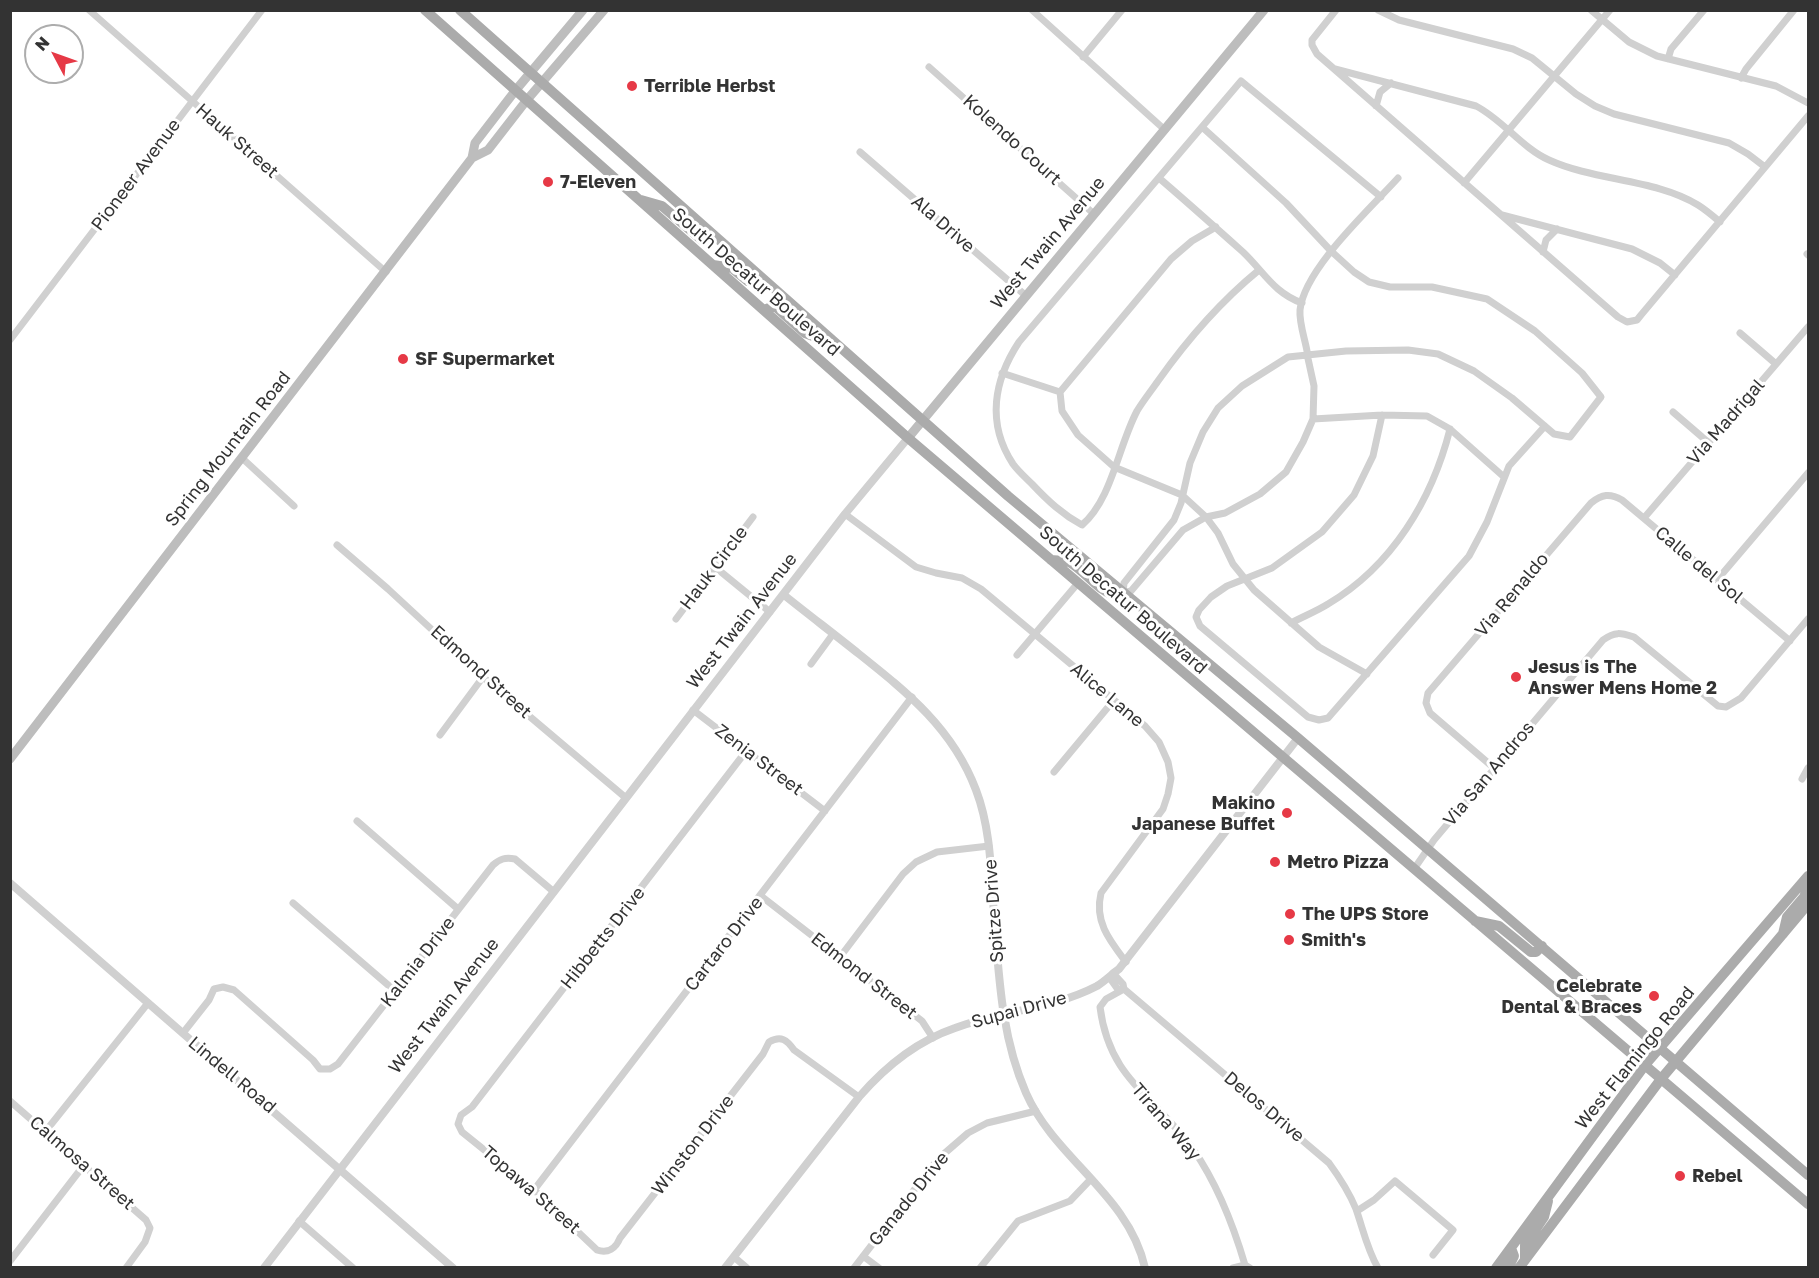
<!DOCTYPE html>
<html>
<head>
<meta charset="utf-8">
<style>
  body { margin:0 }
  #map { position:relative; width:1819px; height:1278px; overflow:hidden; background:#fff; font-family:"Golos Text",sans-serif }
  canvas { display:block }
  .frame { position:absolute; inset:0; border:12px solid #333; pointer-events:none }
  .north { position:absolute; left:24px; top:24px; width:60px; height:60px; box-sizing:border-box; background:#fff; border:2px solid #adadad; border-radius:50%; rotate:311deg; font-size:16px; font-weight:700; line-height:24px; text-align:center; color:#333 }
  .north::after { content:''; display:block; margin:auto; width:21px; height:27px; background:#e63946; clip-path:polygon(50% 0,100% 100%,50% 72%,0 100%) }
</style>
</head>
<body>
<div id="map">
<canvas width="1819" height="1278"></canvas>
<div class="frame"></div>
<div class="north">N</div>
</div>
<script>
const ctx = document.querySelector('canvas').getContext('2d');
ctx.lineJoin = 'round';
function trace(path, color, width, dash) {
  ctx.strokeStyle = color;
  ctx.lineWidth = width;
  ctx.lineCap = dash ? 'butt' : 'round';
  ctx.setLineDash(dash || []);
  ctx.stroke(path);
}
function label(font, color, halo, rows, align = 'center') {
  ctx.font = font + ' "Golos Text",sans-serif';
  ctx.lineWidth = 6;
  ctx.setLineDash([]);
  ctx.textBaseline = 'middle';
  ctx.strokeStyle = halo;
  ctx.fillStyle = color;
  for (const [text, x, y, turn = 0] of rows) {
    ctx.save();
    ctx.translate(x, y);
    ctx.rotate((+turn || 0) * Math.PI / 180);
    ctx.textAlign = isNaN(turn) ? turn : align;
    if (halo) ctx.strokeText(text, 0, 0);
    ctx.fillText(text, 0, 0);
    ctx.restore();
  }
}
trace(new Path2D(`
  M89 10 386 272
  M1032 10 1165 130
  M1336 10 1312 40V45L1317 54 1618 317 1627 322 1637 320 1641 315 1808 116
  M1378 10 1399 20 1513 49 1532 58 1576 94 1595 106 1614 114 1729 143 1748 154 1765 167
  M1591 10 1629 42 1657 56 1776 86 1808 103
  M1083 57 1122 10
  M1668 59 1671 49 1704 10
  M929 67 1094 214
  M1335 69 1476 106C1503 120 1522 148 1549 160 1595 181 1656 179 1698 205 1706 210 1713 216 1720 222
  M1741 78 1746 69 1794 10
  M1376 106 1380 92 1391 83
  M1202 127 1286 203 1331 251 1354 272 1369 282 1390 287H1432L1487 299 1535 331 1582 373 1601 397 1570 437 1554 434 1512 398 1474 371 1438 354 1408 350 1346 351 1288 357 1242 386 1218 408 1203 432 1190 463 1181 503 1174 520 1124 583 1123 593 1131 591 1183 530 1206 517 1225 513 1260 494 1286 472 1303 442 1313 419 1314 386 1307 354V351C1305 339 1299 323 1300 310 1304 269 1370 209 1398 178
  M860 152 1025 295
  M1159 178C1187 202 1215 227 1243 252 1264 272 1274 293 1302 303
  M1464 183 1610 10
  M1502 215 1632 249 1660 263 1675 275
  M1216 227 1192 241 1171 259 1060 392 1062 411 1078 435 1114 467 1182 495 1206 517 1218 533 1233 564 1254 590 1319 647 1367 674
  M1543 252 1546 240 1557 229
  M1807 254 1808 255
  M1259 270C1220 302 1187 340 1158 381 1151 391 1143 401 1137 411 1118 447 1112 499 1082 525 1062 514 1048 501 1032 484 1026 478 1018 471 1013 464 986 423 994 380 1019 342L1241 81 1381 197
  M1740 333 1776 364
  M10 340 262 10
  M1002 373 1060 392
  M1673 412 1709 443
  M1382 415 1373 456 1354 495 1322 532 1272 568 1227 586 1211 597 1199 610 1196 617 1200 626 1308 717 1319 720 1328 718 1469 556 1487 522 1509 466 1545 426
  M1313 419 1382 415 1427 416 1450 429 1504 477
  M242 458 294 506
  M845 514 916 567 936 573 962 578 981 589 1145 726 1159 742 1168 762 1171 778 1168 794 1163 809 1101 893C1094 922 1110 941 1126 962
  M1644 518 1808 327
  M337 545 388 589 483 677 626 798
  M715 567 770 612
  M1717 580 1808 473
  M676 619 753 517
  M1291 623C1304 616 1317 611 1328 604 1392 566 1432 500 1450 429
  M1017 655 1078 583
  M811 664 833 634
  M693 710 825 811
  M440 735 483 677
  M747 750 472 1107 461 1115 458 1124 462 1132 534 1190 597 1250C608 1254 616 1248 620 1238L763 1054 769 1042C781 1035 787 1040 794 1050L859 1097
  M1494 768 1430 713 1426 703 1428 693 1591 503C1602 494 1610 493 1622 500L1790 641
  M1054 772 1114 700
  M1802 779 1808 768
  M357 821 458 909
  M1414 869 1434 840 1603 640C1615 631 1621 633 1634 637L1718 706 1726 707 1741 698 1808 619
  M761 896 922 1021 933 1038
  M293 903 395 991
  M840 957 903 874 916 862 937 852 989 846
  M1113 973 1123 984 1124 989 1329 1163C1340 1178 1349 1192 1356 1209 1363 1229 1367 1249 1378 1268
  M1109 977 1119 991
  M1124 989 1106 999 1100 1007C1109 1079 1154 1096 1193 1149 1218 1185 1233 1224 1245 1265
  M183 1033 209 1000 214 989 223 987 234 990 313 1060 320 1069H330L338 1064 493 865C500 859 505 857 515 859L554 892
  M10 1101 146 1220 150 1228 145 1242 126 1268
  M45 1132 148 1003
  M534 1190 912 697
  M1357 1211 1374 1200 1395 1181 1453 1230 1433 1255
  M299 1221 353 1268
  M863 1256 879 1268
  M734 1257 747 1268
  M10 1261 84 1165
  M854 1268 938 1159 968 1133 987 1123 1036 1111
  M980 1268 1018 1221 1070 1201 1091 1179
  M1233 1268 1245 1265 1250 1268`), '#d0d0d0', 7);
trace(new Path2D(`
  M784 595C809 615 834 634 859 654 908 693 953 729 976 790 991 829 991 873 994 915 999 976 1001 1036 1026 1093 1055 1159 1129 1195 1145 1268
  M10 883 453 1268
  M264 1268 845 514 908 438
  M725 1268 859 1097C885 1067 917 1041 955 1028 1001 1011 1053 1009 1097 986 1105 981 1112 974 1119 969L1298 738`), '#d0d0d0', 8);
trace(new Path2D(`
  M472 158 475 143 515 91 583 10
  M908 438 1264 10
  M10 759 472 158 488 150 526 101 604 10`), '#bdbdbd', 9);
trace(new Path2D(`
  M425 10 908 438 1808 1204
  M460 10 1008 496 1298 738 1808 1175
  M641 200 662 206 702 240 707 239 711 234
  M713 265 732 268 748 281 759 276
  M764 310 771 307H776L805 333 829 342
  M1051 560C1058 561 1066 560 1071 563 1087 573 1097 590 1116 596L1123 593
  M1475 921 1499 926 1531 952H1536L1542 946
  M1783 934 1787 917 1804 897 1808 887
  M1525 1259V1245L1544 1217 1548 1201
  M1496 1268 1645 1065 1808 876
  M1508 1268 1514 1256 1511 1248
  M1519 1268 1661 1079 1808 904`), '#ababab', 10);
for (const [x, y, r, color] of [
  [632,86,6,"#e63946"],
  [548,182,6,"#e63946"],
  [403,359,6,"#e63946"],
  [1516,677,6,"#e63946"],
  [1287,813,6,"#e63946"],
  [1275,862,6,"#e63946"],
  [1290,914,6,"#e63946"],
  [1289,940,6,"#e63946"],
  [1654,996,6,"#e63946"],
  [1680,1176,6,"#e63946"]
]) {
  const dot = new Path2D();
  dot.arc(x, y, r, 0, 2 * Math.PI);
  ctx.fillStyle = color;
  ctx.fill(dot);
  trace(dot, '#fff', 2);
}
label('bold 18px', '#333', '#fff', [
  ["Terrible Herbst",644,86],
  ["7-Eleven",560,182],
  ["SF Supermarket",415,359],
  ["Jesus is The",1528,667],
  ["Answer Mens Home 2",1528,688],
  ["Makino",1275,803,"right"],
  ["Japanese Buffet",1275,824,"right"],
  ["Metro Pizza",1287,862],
  ["The UPS Store",1302,914],
  ["Smith's",1301,940],
  ["Celebrate",1642,986,"right"],
  ["Dental & Braces",1642,1007,"right"],
  ["Rebel",1692,1176]
], 'left');
label('18px', '#333', '#fff', [
  ["Kolendo Court",1012,140,42],
  ["Hauk Street",237,141,41],
  ["Pioneer Avenue",136,175,-53],
  ["Ala Drive",943,224,41],
  ["West Twain Avenue",1048,243,-50],
  ["South Decatur Boulevard",756,282,41],
  ["Via Madrigal",1726,422,-49],
  ["Spring Mountain Road",228,449,-52],
  ["Calle del Sol",1699,565,40],
  ["Hauk Circle",714,568,-53],
  ["Via Renaldo",1512,595,-50],
  ["South Decatur Boulevard",1123,600,41],
  ["West Twain Avenue",742,621,-52],
  ["Edmond Street",481,672,42],
  ["Alice Lane",1107,695,40],
  ["Zenia Street",759,760,37],
  ["Via San Andros",1489,774,-50],
  ["Spitze Drive",994,911,-94],
  ["Hibbetts Drive",603,938,-52],
  ["Cartaro Drive",724,944,-52],
  ["Kalmia Drive",418,962,-52],
  ["Edmond Street",864,976,38],
  ["West Twain Avenue",444,1006,-52],
  ["Supai Drive",1019,1010,-15],
  ["West Flamingo Road",1635,1058,-51],
  ["Lindell Road",232,1075,40],
  ["Delos Drive",1264,1107,40],
  ["Tirana Way",1166,1122,49],
  ["Winston Drive",693,1145,-52],
  ["Calmosa Street",82,1163,41],
  ["Topawa Street",531,1190,41],
  ["Ganado Drive",909,1199,-51]
]);
</script>
</body>
</html>
